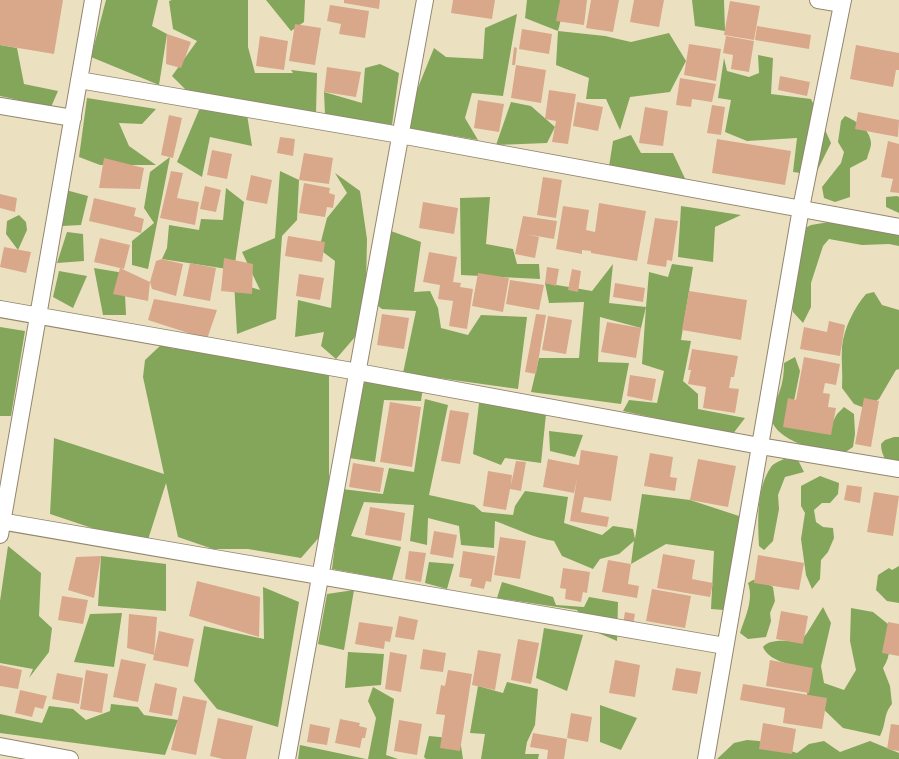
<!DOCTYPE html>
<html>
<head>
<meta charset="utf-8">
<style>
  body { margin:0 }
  canvas { display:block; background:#ebe1c0 }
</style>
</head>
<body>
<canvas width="899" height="759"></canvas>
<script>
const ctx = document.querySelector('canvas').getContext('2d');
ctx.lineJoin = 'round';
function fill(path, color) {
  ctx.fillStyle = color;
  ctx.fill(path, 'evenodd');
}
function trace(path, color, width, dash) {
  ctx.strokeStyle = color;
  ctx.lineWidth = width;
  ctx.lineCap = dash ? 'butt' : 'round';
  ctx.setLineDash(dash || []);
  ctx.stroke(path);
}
fill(new Path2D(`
  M106 0H158L152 26 167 34 159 85 91 57Z
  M172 0H248V47L255 73H293L291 70 317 73 316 114 189 93 172 76 197 41 173 29 169 1Z
  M266 0H305L304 22 291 31Z
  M527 0H566L558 31 605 36 631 42 669 33 686 61 670 92 630 97 620 130 606 99H586L589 78 556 65 558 31 525 18Z
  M692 0H724L725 31 695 26Z
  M517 14 503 96 472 93 465 118 478 140 402 127 434 48 446 57 483 59 485 28Z
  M0 45 17 48 24 84 58 91 51 107 0 96Z
  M758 55 773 58 771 94 811 99 831 143 815 175 793 172 797 138 747 141 725 132 731 100 718 98 724 58 727 71 749 77 759 73Z
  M380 64 399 73 392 125 325 115 324 92 362 103 365 68Z
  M87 98 156 109 142 124 119 123 129 146 156 165H100L79 157Z
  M511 102 531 106 555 127 547 143 496 145Z
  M246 108 252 146 210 137 202 177 177 162 199 110Z
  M845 116C856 121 870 129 871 143 871 148 868 154 867 159L850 168V197L835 202 824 198 822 187 841 163 844 152 838 142 841 121Z
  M631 135 641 153H673L689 187 608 173 613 141Z
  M170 157 148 269 132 265V241L154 223 144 208 150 172Z
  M280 171 299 180 297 220 282 236 276 319 237 334 234 282 260 290 242 252 275 238Z
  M335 173 360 191 367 239 366 289 355 337 336 359 321 346 324 332 295 337 298 300 331 308 335 261 319 249 327 218 347 193Z
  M226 188 244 202 234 270 162 259 167 248 169 225 199 230 201 219 223 220Z
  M66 190 88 196 81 225 62 226Z
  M897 196 899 197V213L886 207V197Z
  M490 197 486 244 513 249 517 264H539L540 279 461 275 460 198Z
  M681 206 741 215 715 227 713 262 678 257Z
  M19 215 26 222 27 230 18 250 6 234 7 221Z
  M829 222 899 231V246L889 244 862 245 829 239 823 246 811 283V307L803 323 793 312 789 289 800 260 801 230 811 225Z
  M391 231 421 242 414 292 430 291 438 308 441 328 468 335 481 315 527 317 518 389 403 373 416 311 382 309 378 306Z
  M67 232 83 234 84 261 57 263Z
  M613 264 609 303 646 307 649 272 668 277 672 264 693 267 681 340 691 341 683 381 698 394V409L745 418 732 435 623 411 629 400 657 403 664 371 642 364 646 307 641 328 600 317 598 362 629 363 621 404 531 392 539 358H579L584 302 549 303 545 283 592 291Z
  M94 268 124 273 126 315H103Z
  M59 271 87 276 73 308 53 297Z
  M874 292 882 305 899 310V369L896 370 879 399 865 408 854 404 842 388C843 374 841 361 842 347 844 328 854 308 866 294Z
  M0 327 25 331 11 416H0Z
  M162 344 170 348 329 371V526L301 558 248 549H213L178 537 166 483 146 546 50 514 54 438 164 474 143 377 145 360Z
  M795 357 800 371 793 406 829 429 837 414 844 407 854 414 855 434 853 447 838 457C819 450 764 439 772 410 773 404 777 399 779 393 783 383 784 373 784 363Z
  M365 379 423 387 421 401 384 400 375 462 349 458Z
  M425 399 448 405 429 495 474 505 482 512 513 515 515 506 525 491 568 497 564 523 602 535 613 526 633 529 635 539 642 494 690 500 739 516 737 611 711 609 714 551 666 544 631 564 634 541 619 554 600 559 593 569 562 556 554 541C533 538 515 528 495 521L494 548 461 545 459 526 428 518 427 545 410 541 414 505 364 502 351 536 401 547 392 580 332 569 342 489 383 494 389 468 414 472Z
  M479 403 546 414 541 463 505 458 501 465 473 454Z
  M549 431 583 435 575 457 550 451Z
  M894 437H899V473C889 466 881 457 881 444L885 440Z
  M784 459 798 460 804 472 785 477 778 495 779 509 773 541 764 550 759 546C758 521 756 489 771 467 774 463 780 461 784 459Z
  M820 476 839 483 838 494 830 503H822L814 510 816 522 823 527 833 528 834 538 828 552 821 560 820 579 812 589 806 575 801 539 805 513 801 506V486Z
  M8 546 41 573 39 616 52 628 49 652 29 678 33 669 0 663V601Z
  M101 556 166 564V611L98 606Z
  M429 562 454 564 447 589 425 583Z
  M899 566V603L887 601 876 590 878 575 889 568 892 570Z
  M753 580H761L773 587 775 601 770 613 771 621 766 637 748 639 740 633C745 617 754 600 748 583Z
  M502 582 553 597 556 605 584 607 589 597 618 602 617 641 589 629 577 610 497 598Z
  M263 587 299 602 278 727 217 709 194 681 204 626 264 639Z
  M354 590 344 650 318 644 327 594Z
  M823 607 831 623 821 666 824 683 844 690 856 670 850 641 851 608 873 612 888 624C890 640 892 655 883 668L890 686 892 704C883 715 887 722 880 736L843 728 818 704 807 699 808 669C794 665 769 662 763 647 770 638 789 641 800 642L807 633Z
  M122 613 114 667 74 662 90 614Z
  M544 628 583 635 567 691 536 678Z
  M348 652 384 654 381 685 345 688Z
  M507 682 538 689 535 725 527 742 525 754H539L538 759H481L485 734 470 733 478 686 503 693Z
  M373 687 394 699 386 755 398 759H368L376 718 368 701Z
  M111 704 138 707 144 715 178 720 165 755 0 733V714L42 723 49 706 73 709 86 720 110 711Z
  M600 705 637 718 621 750 600 742Z
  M429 736 450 738 461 746 463 759H426L424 757Z
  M747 740 759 741 797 753 809 744 824 741 840 752 870 741 899 753V759H717L734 743Z
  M300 745 366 759H298Z`), '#83a65b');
fill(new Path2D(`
  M0 0H63L54 54 0 45Z
  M344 0H380L379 9 344 3Z
  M453 0H495L492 19 451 13Z
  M560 0H587L584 25 556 21Z
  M591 0H619L613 32 586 28Z
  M634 0H664L659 27 630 22Z
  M730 1 760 6 754 40 724 35Z
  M330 5 369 11 365 38 339 34 341 24 327 21Z
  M295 24 321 28 315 65 289 61Z
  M757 26 811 35 809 49 755 40Z
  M522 29 552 34 549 54 519 49Z
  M167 34 191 42 181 68 166 64Z
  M260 36 288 41 284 70 256 66Z
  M726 36 754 41 749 72 731 69 733 55 723 53Z
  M689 44 721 49 716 81 684 75Z
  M856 45 899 53V70H896L893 87 850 79Z
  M514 47 517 48 515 65H512Z
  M516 65 546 70 541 103 511 98Z
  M327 67 361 72 356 97 324 92Z
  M780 76 810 82 807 96 778 90Z
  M680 78 716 84 712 102 692 99 691 107 676 105Z
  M549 90 576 94 568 144 552 142 556 121 545 119Z
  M478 100 504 104 499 132 474 128Z
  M577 102 603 107 598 131 573 126Z
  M712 105 725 107 721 135 707 133Z
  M645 107 668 111 663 146 639 143Z
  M858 112 899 120 898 137 855 129Z
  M169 115 182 118 173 158 161 155Z
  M280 137 295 139 293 156 277 153Z
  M717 139 791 151 785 185 712 173Z
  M888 141 899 144V193L890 192 893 179 881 177Z
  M212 150 232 154 227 179 207 175Z
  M304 153 333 158 329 184 299 180Z
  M104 158 144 168 140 189 99 188Z
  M171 171 183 173 177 198 199 202 195 225 160 218Z
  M251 175 272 180 267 204 246 200Z
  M543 177 562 180 556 218 537 215Z
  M304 183 330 188 329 193 335 195 333 208 327 207 325 217 299 213Z
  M205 186 221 190 216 212 200 209Z
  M0 194 17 198 15 212 0 208Z
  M94 198 136 208 134 216 144 219 141 233 89 221Z
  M423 202 458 208 454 234 419 228Z
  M599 203 646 211 637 261 591 253V251L582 250V254L556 249 563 206 589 210 586 230 595 232Z
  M523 216 557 221 554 239 525 234 539 237 535 258 515 254Z
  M655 218 678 221 672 261 667 260 666 267 647 264Z
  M288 236 325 242 322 262 285 256Z
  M100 238 130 245 124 269 120 268 150 282 148 301 113 294 120 268 94 262Z
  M4 247 31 252 26 273 0 267Z
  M429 252 457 257 453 282 461 283 460 287 473 289 467 329 449 326 453 301 438 299 440 285 423 282Z
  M224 258 253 264 252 294 221 291Z
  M162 259 183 264 176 296 152 289 150 282 156 261Z
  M190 263 216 268 210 301 183 296Z
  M547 267 559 269 556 286 545 283Z
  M572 269 581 271 578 292 568 290Z
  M478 273 509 278 503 312 472 306Z
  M299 274 324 278 320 300 296 296Z
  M510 280 544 285 539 310 506 304Z
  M615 283 645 288 643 302 613 297Z
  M689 291 747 300 741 340 682 330Z
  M154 299 217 310 207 339 148 320Z
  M382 314 409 318 404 349 377 345Z
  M536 314 546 315 536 374 525 372Z
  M548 316 572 320 566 354 542 350Z
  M829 321 845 325 840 356 800 349 804 327 827 332Z
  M607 322 641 328 636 358 601 352Z
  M692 349 738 356 734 377H731L729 388 739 389 735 413 703 408 706 387 688 384 691 370H688Z
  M804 357 840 364 836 385 825 383 823 393 830 394 828 407 836 408 831 435 783 427 788 398 796 400Z
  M630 375 656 379 652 401 627 396Z
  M864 398 879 401 871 447 855 444Z
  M390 402 421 407 412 467 380 462Z
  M450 410 469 413 460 464 441 461Z
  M581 450 618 456 611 501 584 497 581 512 609 517 607 527 570 521 577 479 574 493 543 487 548 459 579 465Z
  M650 453 673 457 670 477 677 478 675 491 644 486Z
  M698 459 736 466 728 507 690 500Z
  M516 461 526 462 521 491 510 489 506 510 483 506 488 471 512 475 511 485Z
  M353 463 384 468 380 492 349 487Z
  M847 485 862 487 860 503 844 500Z
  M874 492 899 496 893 536 867 532Z
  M370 507 405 513 401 541 365 535Z
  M434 531 457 535 453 558 430 554Z
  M500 537 526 541 520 579 494 575Z
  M409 551 426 553 421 582 405 579Z
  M463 551 495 556 491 582 486 581 484 589 470 586 472 579 459 577Z
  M663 554 695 560 692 579 713 583 710 597 657 588Z
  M758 555 804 563 799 590 754 583Z
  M101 556 94 598 68 590 76 557Z
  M608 560 631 564 628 584 639 586 637 598 602 592Z
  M563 568 590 572 587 593 583 592 581 602 565 599 566 589 560 588Z
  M197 581 260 597 259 637 189 616Z
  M652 589 691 596 685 628 646 621Z
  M62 596 88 600 83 624 58 620Z
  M781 611 808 616 803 644 776 639Z
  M625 612 635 614 633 625 623 624Z
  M129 614 157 617 154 655 159 631 194 639 188 667 153 660 154 655 127 648Z
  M399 616 418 620 414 640 395 637Z
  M359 622 393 627 390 642 385 641 384 649 355 644Z
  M888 622 899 624V656L882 653Z
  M518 639 539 643 531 684 511 680Z
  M423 649 446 653 443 672 420 669Z
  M478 650 501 654 495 690 472 685Z
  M390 652 407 655 401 692 385 689Z
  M121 659 146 664 138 702 113 697Z
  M615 660 640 665 635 697 609 693Z
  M770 660 813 668 809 693 766 686Z
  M0 665 22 670 18 689 0 686Z
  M676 668 701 672 697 694 672 690Z
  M86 670 108 674 102 713 80 709Z
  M448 670 472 674 460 751 440 748 445 715 436 714 441 685 445 686Z
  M57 673 83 678 79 704 52 699Z
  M155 683 177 688 172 716 149 712Z
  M743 684 827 698 822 729 783 723 785 708 740 700Z
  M20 690 47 696 43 709 35 707 32 717 15 713Z
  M183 696 207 701 196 755 171 750Z
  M571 713 592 717 588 742 567 738Z
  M218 718 253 726 246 759H223L210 756Z
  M340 719 360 723 359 726 367 728 365 738H362L360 748 335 743Z
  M399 720 422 724 417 755 394 751Z
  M763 723 796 729 792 754 759 749Z
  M310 724 330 728 327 745 307 742Z
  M891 724 899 725V751L887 749Z
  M533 733 567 739 564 759H547L548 750 530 747Z`), '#d9a88b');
const minor = new Path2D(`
  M818 0 842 4
  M79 80 400 135 899 227
  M0 106 73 118
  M0 309 358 372 760 446 899 469
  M0 521 725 646
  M0 535 93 0
  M0 746 70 759
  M287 759 425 0
  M706 759 801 208 843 0`);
trace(minor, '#93866f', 18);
trace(minor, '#fff', 16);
</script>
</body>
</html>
